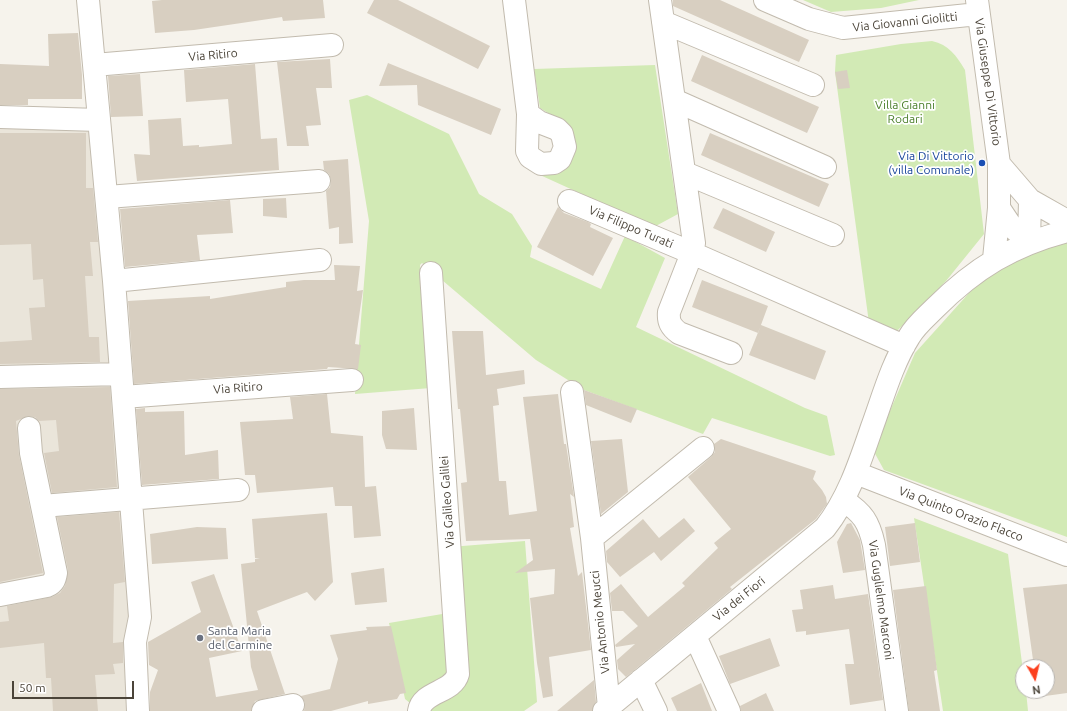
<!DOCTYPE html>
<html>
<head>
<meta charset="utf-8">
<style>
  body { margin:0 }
  #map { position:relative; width:1067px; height:711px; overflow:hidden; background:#f6f3ec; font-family:Ubuntu,sans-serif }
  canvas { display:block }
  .north { position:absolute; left:1015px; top:659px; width:40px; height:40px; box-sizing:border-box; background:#fff; border:1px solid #b7b4b0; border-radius:50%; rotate:172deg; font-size:11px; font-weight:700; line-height:16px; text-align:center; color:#4b4439 }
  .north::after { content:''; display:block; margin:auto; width:14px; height:18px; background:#fc3f1d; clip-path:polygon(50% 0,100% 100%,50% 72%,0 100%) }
  .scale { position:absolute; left:12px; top:681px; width:122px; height:18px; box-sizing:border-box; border:2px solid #4b4439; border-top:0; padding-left:5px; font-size:12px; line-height:14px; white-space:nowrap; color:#4b4439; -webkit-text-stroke:3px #fff; paint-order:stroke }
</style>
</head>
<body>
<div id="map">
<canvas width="1067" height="711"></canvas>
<div class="north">N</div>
<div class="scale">50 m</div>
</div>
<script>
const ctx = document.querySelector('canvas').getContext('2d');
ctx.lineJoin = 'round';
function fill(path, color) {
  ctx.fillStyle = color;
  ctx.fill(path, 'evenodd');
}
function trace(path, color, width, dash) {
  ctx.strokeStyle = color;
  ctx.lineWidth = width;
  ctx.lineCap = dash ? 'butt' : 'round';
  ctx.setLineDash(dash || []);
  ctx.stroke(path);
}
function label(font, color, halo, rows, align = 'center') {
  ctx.font = font + ' Ubuntu,sans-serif';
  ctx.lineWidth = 3.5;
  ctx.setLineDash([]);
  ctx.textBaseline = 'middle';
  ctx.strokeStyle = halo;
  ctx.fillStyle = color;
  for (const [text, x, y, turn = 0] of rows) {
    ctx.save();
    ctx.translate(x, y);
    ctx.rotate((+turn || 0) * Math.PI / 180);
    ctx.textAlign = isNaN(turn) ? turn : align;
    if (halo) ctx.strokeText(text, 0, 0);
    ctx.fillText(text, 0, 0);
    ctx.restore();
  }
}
fill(new Path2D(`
  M96 123 135 616 134 711H0V124Z`), '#eae5da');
fill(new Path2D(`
  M803 0H919L881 8 831 12Z
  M932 41C949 45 956 55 965 70L984 234 946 281 897 331 869 323 835 72 836 55 901 44Z
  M655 65 678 214 654 227 540 175 555 169 553 116 540 108 534 69Z
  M367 95 449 134 479 194 512 214 532 246 530 257 601 289 625 236 665 258 636 327 805 408 827 416 835 455 830 456 712 418 703 434 584 390 536 360 422 263 420 265 431 388 355 394 369 221 349 100Z
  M1067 241V537L884 470 873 450 915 353 978 283 1009 263Z
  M914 518 1008 554 1023 671V691H1026L1028 711H943Z
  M525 541 537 702 524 711H420L405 699 389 623 454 612 450 547Z`), '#d2eab5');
fill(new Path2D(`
  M162 0H323L325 18 283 21 282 17 194 30 155 33 152 1Z
  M374 0H398L490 46 478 69 367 13Z
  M673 0H720L809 40 799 62 673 6Z
  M78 33 82 75V99H28V105H0V64L49 66 48 34Z
  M702 55 819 107 807 133 691 81Z
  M330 59 332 88H316L321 125 306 126 309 146H287L277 62Z
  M388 63 501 109 491 135 418 105 417 85 379 86Z
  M255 64 261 139 277 138 279 170 137 181 134 154 150 155 148 120 181 118 183 146 199 145V147L232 144 228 99 186 102 184 70Z
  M847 70 850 88 838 89 835 72Z
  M140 74 143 116 111 117 108 76Z
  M0 133H86V188H93L98 242H90L93 276H85L89 337H99L100 362 0 364V342L32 340 29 308 45 307 43 279 33 280 31 244 0 245Z
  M710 133 829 184 819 207 701 155Z
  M348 159 353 243 339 244V227L329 229 326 191 330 187 331 180 329 174 324 170 323 161Z
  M286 198 287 218 263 216V199Z
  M230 200 233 233 197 235 200 260 125 267 120 209Z
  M558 207 564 213 588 222 591 224 590 227 613 238 593 276 537 247Z
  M723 208 775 232 766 252 713 228Z
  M334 265 360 266 357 291 363 290 355 344 361 345 358 369 328 367 327 369 134 384 128 301 210 296V299L286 287V282L304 280H335Z
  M702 280 768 306 758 333 692 307Z
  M761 325 826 351 815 380 749 355Z
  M452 331H483L486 375 524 370 525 384 497 389 499 405 493 406 499 481H506L509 515 537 511 523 397 558 394 564 444H566L574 497 570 494 574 527 570 528 578 576 582 572 591 650 549 657 553 696 543 698 537 663 530 598 554 594 555 569 515 573 533 560 530 539 466 541 461 483 467 482 460 409H458Z
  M110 387 117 487 52 493 44 453 59 451 56 420 39 421 35 417 28 416 16 421 19 455 43 573 0 582V389Z
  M584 390 637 409 631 423 586 405Z
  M327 394 331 433 363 436 365 487 376 486 381 536 354 538 352 506H335L333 487 257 493 255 475H245L240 422 293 419 290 397Z
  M145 408V412L184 411 185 455 218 450 219 479 142 485 136 409Z
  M414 408 417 450 386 449 382 435V411Z
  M622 439 628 492 601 514 591 441Z
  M721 439 816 471 813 479 822 490 826 497 827 504 816 519 730 587 732 589 626 677 618 669 617 660 635 644 616 647 615 645 638 626 623 611H612L610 593 621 584 648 617 685 586 682 583 718 548 714 543 731 529 688 477 711 457 715 452 714 444Z
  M119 512 125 582 114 584 113 643 123 642V663L113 664 115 674 95 675 98 711H53L51 678H46L44 643 0 648V622L9 621 7 606 52 597 60 593 65 586 68 570 57 517Z
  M327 513 333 582 315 601 307 592 257 611 285 694 255 701 251 711H150V692L158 670 149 665 148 642 201 612 191 582 214 574 242 651 209 658 216 697 258 690 251 667 241 564 255 562V559L260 558H255L252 519Z
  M684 518 695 531 661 561 654 552 620 577 607 562 606 551 643 519 659 538Z
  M851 523 860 540 865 570 843 573 837 542 847 524Z
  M915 523 920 562 890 566 885 527Z
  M197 527 226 528 228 559 152 564 150 534Z
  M384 568 387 602 355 605 351 573Z
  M1067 584V693L1038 697 1037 691H1047V667H1034L1023 588Z
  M833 585 835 599 868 594 883 700 850 705 845 664H854L849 629 806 635V631L796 632 792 610 803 609 800 590Z
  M926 586 937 670 934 671 940 711H909L893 590Z
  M391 626 406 693 400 694 397 699 368 704V701L331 711H304L305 703 301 696 330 689 338 659 330 635 367 630 366 627Z
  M770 638 780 666 730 684 719 656Z
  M594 680 596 702 592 711H557Z
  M701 683 712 711H677L671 698Z
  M766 693 774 711H741L740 706Z`), '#d8cfc1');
const minor = new Path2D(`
  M88 0 114 281 140 617 135 642 138 711
  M514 0 528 114 527 151 530 157 541 164 554 163 560 159 565 147 562 134 557 129 539 122 528 114
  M660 0 694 243 692 253 669 312C668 322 671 327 679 333L731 353
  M765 0 809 19 843 28 978 14
  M977 0 999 164V208L994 259
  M663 22 813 85
  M94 65 332 45
  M674 100 825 167
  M0 117 99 120
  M999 164 1030 200 1067 221
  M685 173 833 235
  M107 197 319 181
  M569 201 692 253 904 346
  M999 208 1011 226 1029 242
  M1029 242 1030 200
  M114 281 320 260
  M0 377 121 374
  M572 392 592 538 609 707
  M123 397 352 380
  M29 428 31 453 42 506
  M856 473 1067 555
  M843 500C863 513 869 522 874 545L897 711
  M592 538 703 448
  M0 595 47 586C54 583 55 579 56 573L42 506 238 490
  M695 636 729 711
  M641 680 656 711
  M263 711 293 705
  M419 711C422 691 453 693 458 674L431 273
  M604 711 825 528C848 499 860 462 872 427 883 397 892 364 909 337 915 326 926 317 935 308 975 268 1013 245 1067 231`);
trace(minor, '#c2bbae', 24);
trace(minor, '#fff', 22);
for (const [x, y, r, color] of [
  [982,163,4,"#1a4fb4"],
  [200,638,4,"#6b7280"]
]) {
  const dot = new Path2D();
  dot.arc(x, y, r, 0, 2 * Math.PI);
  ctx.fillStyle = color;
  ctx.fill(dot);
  trace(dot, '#fff', 1.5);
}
label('12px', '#4b4439', '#fff', [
  ["Via Giovanni Giolitti",905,22,-6],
  ["Via Ritiro",213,55,-5],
  ["Via Giuseppe Di Vittorio",988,82,82],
  ["Via Filippo Turati",631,227,23],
  ["Via Ritiro",238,388,-4],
  ["Via Galileo Galilei",447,502,-94],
  ["Via Quinto Orazio Flacco",961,514,21],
  ["Via dei Fiori",739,599,-39],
  ["Via Guglielmo Marconi",881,600,82],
  ["Via Antonio Meucci",600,622,-96]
]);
label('12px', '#4a7f2a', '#fff', [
  ["Villa Gianni",905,105],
  ["Rodari",905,119]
]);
label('12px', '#164399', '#fff', [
  ["Via Di Vittorio",974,156],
  ["(villa Comunale)",974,170]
], 'right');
label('12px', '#5b616d', '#fff', [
  ["Santa Maria",208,631],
  ["del Carmine",208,645]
], 'left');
</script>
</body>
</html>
